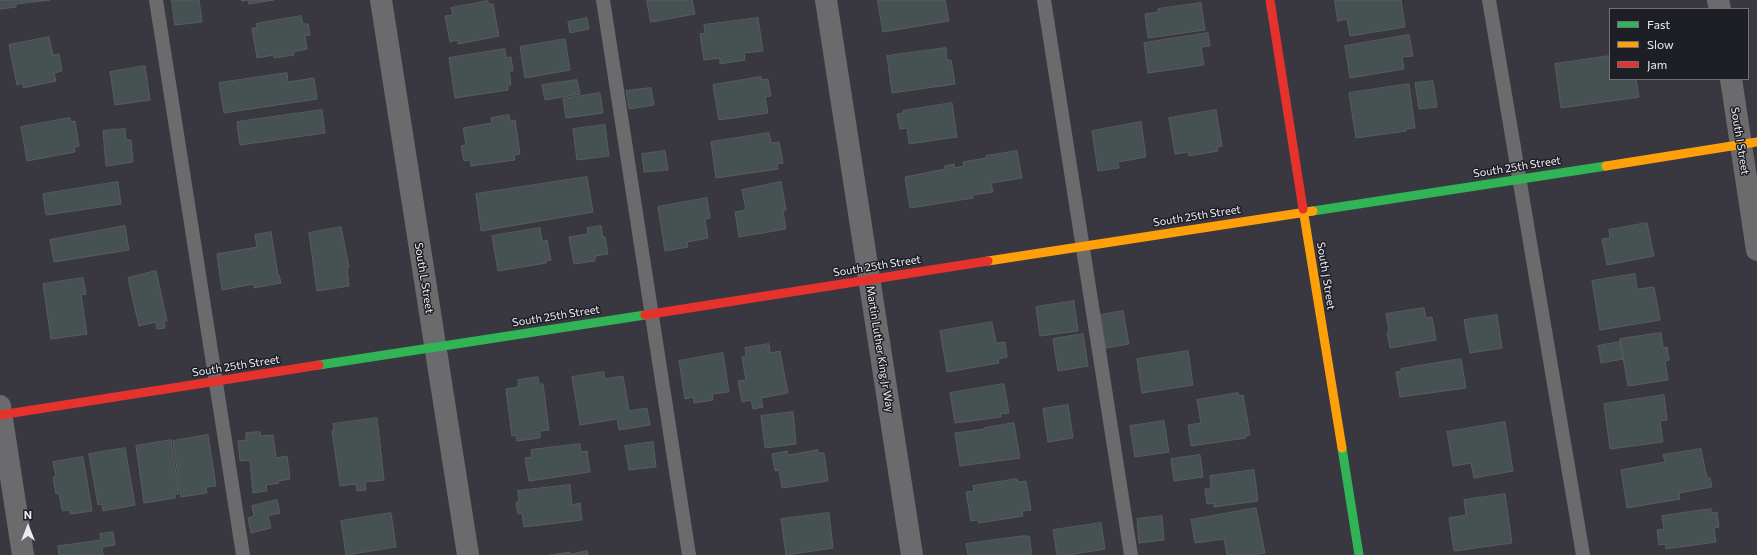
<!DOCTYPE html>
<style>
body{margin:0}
#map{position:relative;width:1757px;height:555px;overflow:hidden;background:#393840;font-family:Commissioner,sans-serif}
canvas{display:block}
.legend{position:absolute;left:1609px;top:8px;width:140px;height:72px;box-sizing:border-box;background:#1e1e25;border:1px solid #707079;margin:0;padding:5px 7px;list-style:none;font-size:12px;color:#ececf6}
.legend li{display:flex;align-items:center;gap:8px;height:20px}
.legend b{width:20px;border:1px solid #707079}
.north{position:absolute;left:8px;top:507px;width:40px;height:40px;-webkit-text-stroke:3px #1e1e25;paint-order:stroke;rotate:0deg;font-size:11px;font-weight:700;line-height:16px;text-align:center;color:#ececf6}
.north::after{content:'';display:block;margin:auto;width:14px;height:18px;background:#ececf6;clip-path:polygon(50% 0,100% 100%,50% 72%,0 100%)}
</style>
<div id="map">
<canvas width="1757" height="555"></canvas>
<ul class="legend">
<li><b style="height:5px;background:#30b455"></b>Fast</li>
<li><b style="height:5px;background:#ff9f0a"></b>Slow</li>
<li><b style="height:5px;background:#e5322d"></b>Jam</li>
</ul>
<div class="north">N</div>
</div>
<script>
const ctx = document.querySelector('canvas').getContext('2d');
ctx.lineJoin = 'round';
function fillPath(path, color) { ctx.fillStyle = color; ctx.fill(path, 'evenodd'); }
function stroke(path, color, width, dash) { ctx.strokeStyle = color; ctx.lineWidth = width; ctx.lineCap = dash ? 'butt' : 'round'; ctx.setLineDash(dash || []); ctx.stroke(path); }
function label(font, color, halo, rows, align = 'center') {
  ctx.font = font + ' Commissioner,sans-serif'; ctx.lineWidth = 3; ctx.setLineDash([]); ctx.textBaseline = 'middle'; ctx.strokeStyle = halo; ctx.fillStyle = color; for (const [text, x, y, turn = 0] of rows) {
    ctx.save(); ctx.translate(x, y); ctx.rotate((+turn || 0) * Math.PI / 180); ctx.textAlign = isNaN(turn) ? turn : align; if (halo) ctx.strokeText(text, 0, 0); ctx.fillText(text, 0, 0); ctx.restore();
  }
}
const building = new Path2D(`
 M0,0h50l-34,4v3l-16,2z
 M172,0h27l3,22 -27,3z
 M242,0h32l-25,4 -1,-4 -6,1z
 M647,0h45l3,14 -44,8z
 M878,0h67l4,21 -66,11z
 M1335,0h66l4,27 -55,9 -3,-17 -9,2z
 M488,1v3h5l6,32 -41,8v-4l-8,2 -5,-26 8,-1 -2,-7z
 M1201,3l4,27 -57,8 -3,-24 13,-2v-3z
 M301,16l2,8h5l2,11 -5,1 2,13 -14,3 1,3 -20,3v-3l-17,3 -5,-30h5l-1,-4z
 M587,18l2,11 -19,4 -2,-11z
 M758,18l5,33 -19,2 1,7 -25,4v-6l-16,2 -4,-26 5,-1 -1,-8z
 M1208,33l2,13 -9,1 3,18 -56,8 -4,-30z
 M1409,35l4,21 -11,1 2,12 -54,9 -5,-32z
 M49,37l4,18 6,-1 3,17 -8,2 2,8 -33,7v-5l-6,2 -8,-40z
 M565,39l5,31 -45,8 -5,-31z
 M946,48l1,12h4l4,24 -63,9 -5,-37z
 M505,49l1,9 5,-1 2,14h-4l2,14h-3v5l-53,8 -6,-40z
 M1610,56v23h26l3,18 -78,11 -6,-44z
 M145,66l5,34 -35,5 -5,-33z
 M287,73l1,9 26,-4 3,21 -93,14 -5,-30z
 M761,77v3l7,-1 3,17 -6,1 3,16 -49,7 -6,-35z
 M577,80l3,14 -35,6 -3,-15z
 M1433,81l4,26 -18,2 -4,-26z
 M1409,84l6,44 -9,1v2l-50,7 -7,-45z
 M651,88l3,17 -25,4 -3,-18z
 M600,93l3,20 -37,5 -3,-19z
 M952,103l5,34 -48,7 -2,-16 -7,1 -3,-15 6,-1v-2z
 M322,110l3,23 -85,12 -3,-23z
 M1216,110l6,36 -5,1 1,4 -29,5v-4l-14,2 -6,-36z
 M509,115l1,6 5,-1 5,34 -6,1 1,5 -44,6 -1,-6 -6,1 -3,-15 5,-1 -3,-17 29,-5 -1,-5z
 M70,118v4l5,-1 4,25 -5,1 1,5 -48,9 -6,-34z
 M1141,122l5,35 -28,5 1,6 -21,3 -6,-40z
 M605,125l4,31 -32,4 -4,-31z
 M125,129l1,11h5l2,22 -27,4 -3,-35z
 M769,133l2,10 8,-1 4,21 -6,1 1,5 -62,9 -5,-36z
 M665,151l3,19 -24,2 -2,-18z
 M1017,151l5,27 -31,5 2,9 -20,3v3l-63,10 -5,-31 40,-8v-3l9,-2 1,4 9,-2 -1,-4 24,-4 -1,-2z
 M587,177l6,35 -112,19 -5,-37z
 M118,182l3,22 -75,11 -3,-21z
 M781,182l5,28 -3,1 3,18 -47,8 -4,-25 11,-2 -4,-20z
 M707,198l3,20 -5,1 3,19 -21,4 1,5 -23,4 -7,-44z
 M1647,223l7,33 -47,9 -5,-26 8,-1 -1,-8z
 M125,226l4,24 -75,12 -4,-22z
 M601,226l2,11h2l3,17 -13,2v5l-21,3 -5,-27 19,-3 -1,-6z
 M341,227l8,40 -2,1 2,18 -32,5 -8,-58z
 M540,228l2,13 5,-1 4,20 -5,1v2l-48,8 -6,-35z
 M271,232l7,43h1l2,8 -27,5v-4l-32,6 -5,-36 40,-7 -2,-12z
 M156,271l11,50h-3l1,7 -8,1 -1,-7 -17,4 -11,-48z
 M1635,274l2,15 17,-2 6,33 -60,10 -8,-49z
 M83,278l3,16 -5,1 6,39 -36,5 -8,-55z
 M1074,301l4,30 -38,5 -4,-29z
 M1424,308l2,10 6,-1 4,23 -46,8 -3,-16 2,-1 -3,-17z
 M1123,311l6,33 -23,4 -6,-33z
 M1497,315l5,33 -32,5 -6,-33z
 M992,322l4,21 9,-1 2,15 -9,2 1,4 -52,9 -7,-41z
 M1661,333l2,15 4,-1 2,13 -4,1 3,19 -40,6 -8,-47z
 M1083,334l5,32 -30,5 -5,-32z
 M1620,342l3,17 -22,4 -3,-17z
 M769,344l1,9 10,-2 8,42 -27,5 2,9 -10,2 -2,-9 -9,2 -4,-21 8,-1 -4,-23 4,-1 -1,-8z
 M1188,351l5,34 -51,8 -5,-34z
 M723,353l6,39 -17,2 1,6 -19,3 -1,-6 -8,2 -6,-38z
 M1461,359l5,29 -66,9 -4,-25 6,-1 -1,-2z
 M604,372l1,7 18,-3 6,35 18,-3 3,17 -31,5 -2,-11 -37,6 -8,-48z
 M538,377l1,7h4l6,46 -9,1v7l-23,3 -1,-6 -4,1 -6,-47 13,-2 -1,-7z
 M1004,384l5,29 -9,1 1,3 -46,6 -5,-30z
 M1238,393l1,3 4,-1 7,40 -5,1 1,2 -55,8 -3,-21 13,-2 -4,-23z
 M1664,395l3,25 -7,1 3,21 -53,7 -6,-45z
 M1068,405l5,33 -25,4 -5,-33z
 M793,412l3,32 -31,4 -4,-32z
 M377,418l7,62 -19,2 1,8 -9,1 -1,-7 -16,2 -8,-55h2l-1,-7z
 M1164,421l5,31 -34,5 -5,-31z
 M1505,422l8,49 -39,7 -3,-15 -18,3 -6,-34z
 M1014,423l6,35 -60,8 -5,-33 30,-4v-1z
 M260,432l1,4 12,-1 3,23 11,-2 3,23 -12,2 1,2 -13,2 1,6 -14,2 -3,-33 -10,1 -2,-20 8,-1v-7z
 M208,435l8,51 -10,1 1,6 -26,4 -8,-56z
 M171,440l8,54h-4v4l-31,5 -8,-57z
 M653,442l3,25 -27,3 -4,-24z
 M580,444l1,8 6,-1 3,21 -61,9 -4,-23 7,-1 -1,-7z
 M125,448l10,57 -32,6 -1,-7 -4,1 -9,-51z
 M1701,449l6,29h3l2,9 -33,6 1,6 -53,9 -6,-38 44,-8 -2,-7z
 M818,450v3h6l4,28 -46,7 -3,-18 -4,1 -3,-17 15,-3 1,4z
 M1200,455l3,22 -29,4 -3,-22z
 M83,457l9,54 -22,3v-4l-7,1 -1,-2 -3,-16 -3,1 -3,-17h3l-3,-15z
 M1254,470l4,31 -44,6v-4l-7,1 -2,-15 6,-1 -1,-12z
 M1017,479l1,3 8,-1 5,29 -9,1 1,5 -44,7 -1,-3 -7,1 -5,-29 8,-1 -1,-5z
 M570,485l2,20 8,-2 2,17 -58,7 -2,-14 -4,1 -2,-12h3l-1,-11z
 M1505,494l7,49 -58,8 -5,-33 17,-3 -2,-15z
 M277,500l3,13 -12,3 3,12 -20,5 -3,-15 6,-2 -2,-10z
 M1256,508l9,45 -13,2h-25l-3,-16 -29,4 -4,-23z
 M1711,509v4l6,-1 2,15 -5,1 2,14 -50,7v-5l-7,1 -2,-15 7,-1 -2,-13z
 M391,513l5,34 -50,8 -5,-34z
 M829,513l4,35 -47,7 -5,-36z
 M1162,516l2,24 -25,3 -2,-24z
 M1101,523l4,26 -37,6h-11l-4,-25z
 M113,532l2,13 -13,2 1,8h-44l-1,-9 43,-6 -1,-6z
 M1022,536h7l3,19h-64l-2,-11z
 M587,551l1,4h-38l20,-3v2z`);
const lane = new Path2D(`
 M156,0l87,555
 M603,0l86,555
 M1044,0l87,555
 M1489,0l94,555`);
const street = new Path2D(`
 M381,0l87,555
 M826,0l86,555
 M1718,0l2,9
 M1731,79l26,171
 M0,406l23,149`);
const fast = new Path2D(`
 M1313,211l293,-45
 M319,365l326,-50
 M1342,448l17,107`);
const slow = new Path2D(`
 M1606,166l151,-24
 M1303,209l39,239
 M988,261l325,-50`);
const jam = new Path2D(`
 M1270,0l33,209
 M645,315l343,-54
 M0,415l319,-50`);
const streetNames = [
 ["South I Street",1740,141,81],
 ["South 25th Street",1517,167,-9],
 ["South 25th Street",1197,216,-9],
 ["South 25th Street",877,266,-9],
 ["South J Street",1326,276,81],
 ["South L Street",424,278,81],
 ["South 25th Street",556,316,-9],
 ["Martin Luther King Jr Way",880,349,81],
 ["South 25th Street",236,366,-9]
];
fillPath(building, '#465251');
stroke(building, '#595c5e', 1);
stroke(lane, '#6b6b6e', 14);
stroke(street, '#6b6b6e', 22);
stroke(fast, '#30b455', 9);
stroke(slow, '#ff9f0a', 9);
stroke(jam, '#e5322d', 9);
label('11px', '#ececf6', '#1e1e25', streetNames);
</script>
